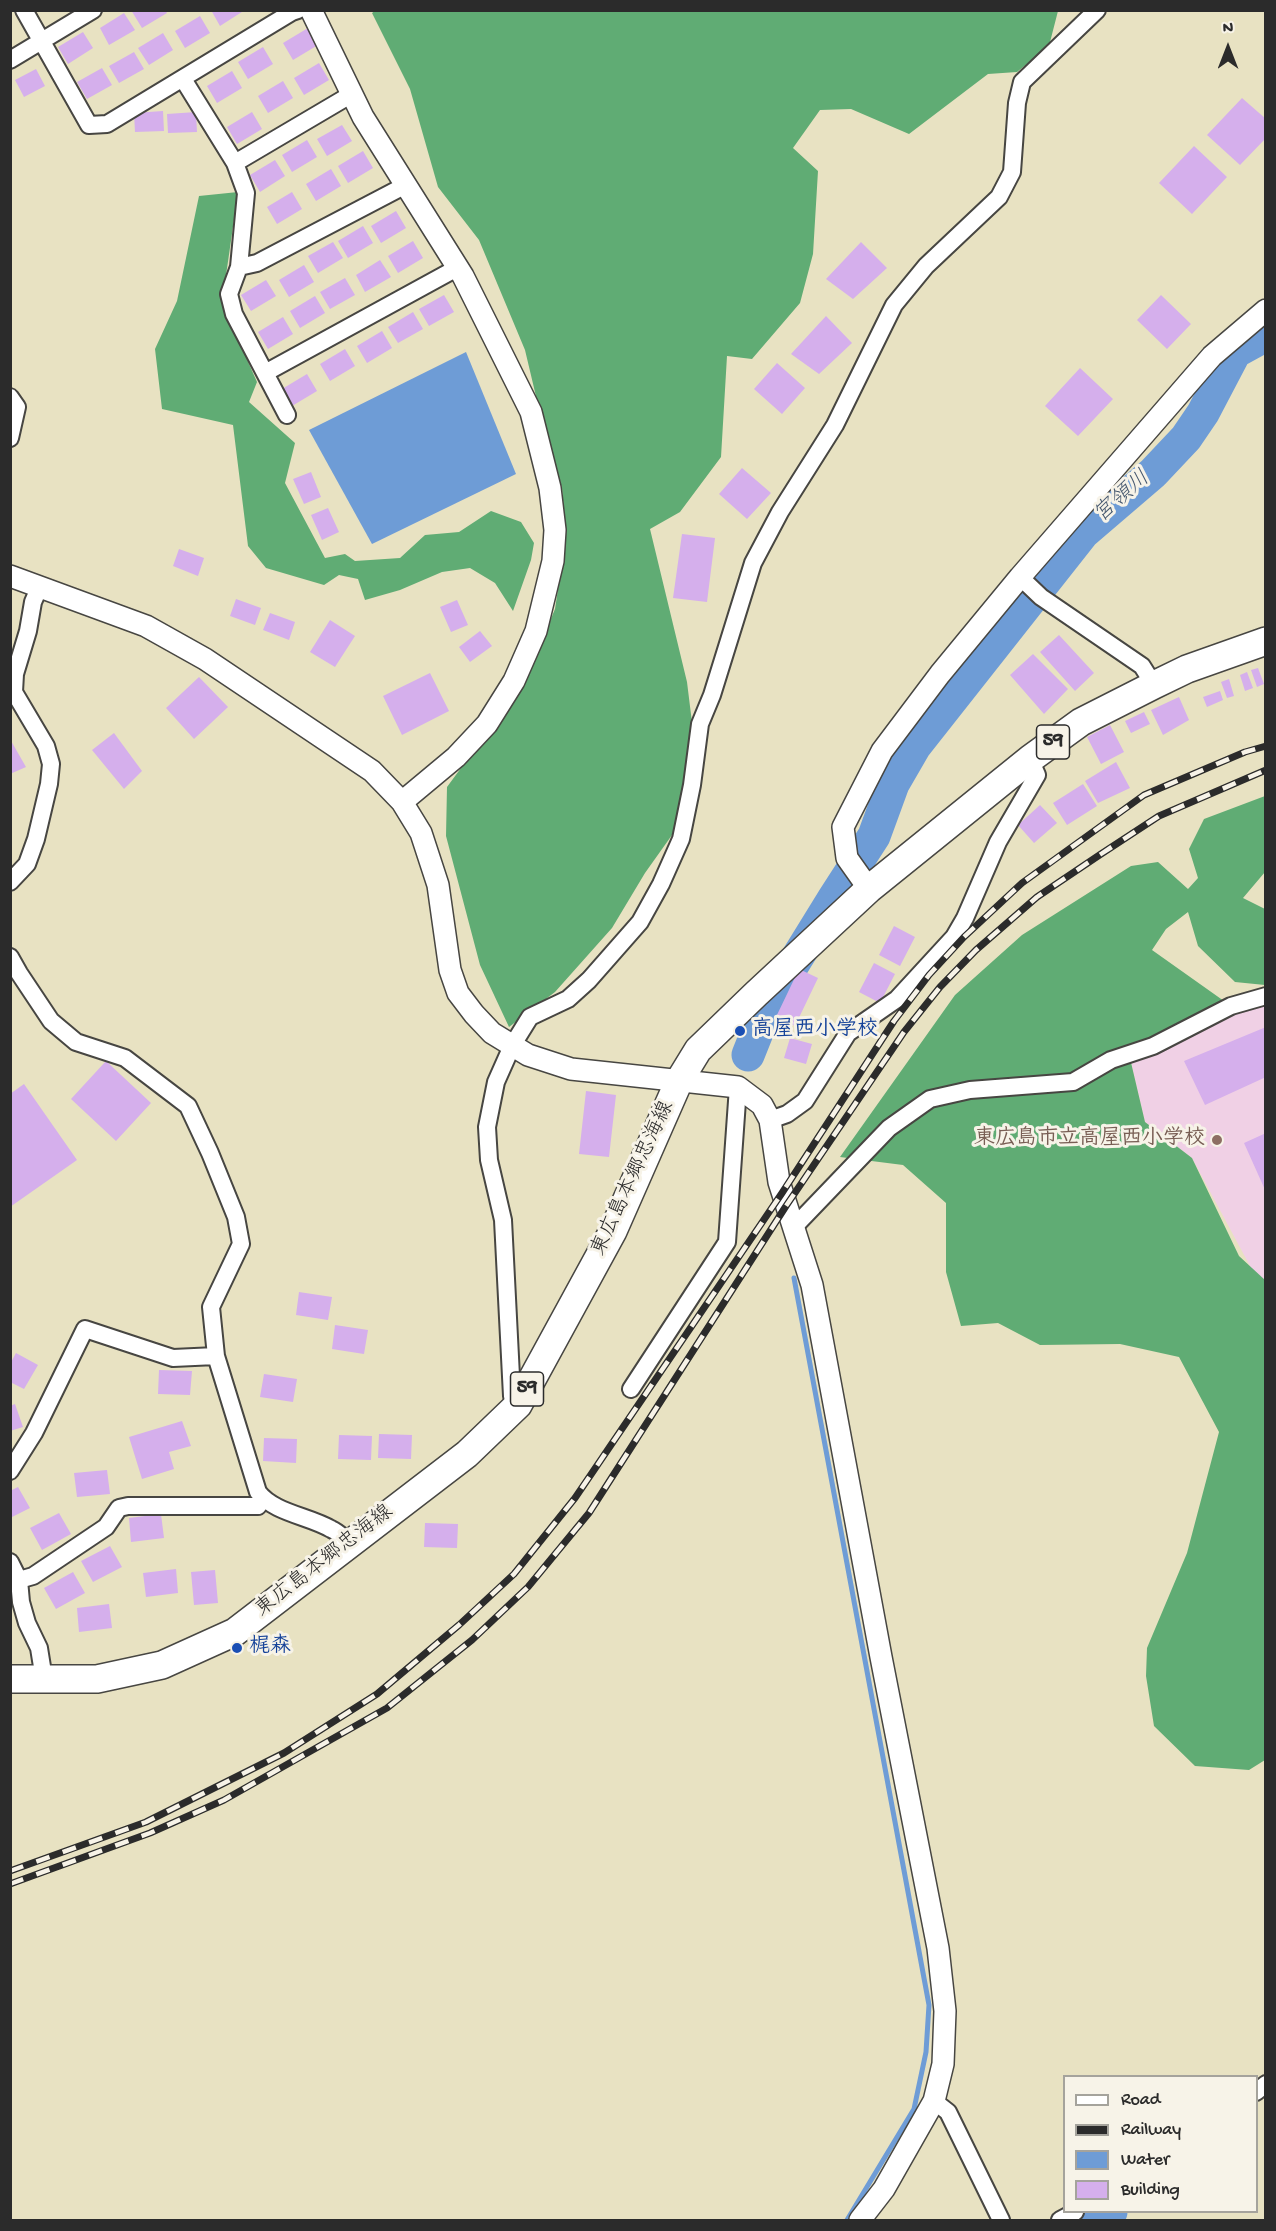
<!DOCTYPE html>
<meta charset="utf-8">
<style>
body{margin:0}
#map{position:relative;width:1276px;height:2231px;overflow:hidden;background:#e8e2c2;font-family:"Gochi Hand",sans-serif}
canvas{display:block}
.frame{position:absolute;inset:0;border:12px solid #2b2b2b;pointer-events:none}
.legend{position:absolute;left:1063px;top:2075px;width:195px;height:138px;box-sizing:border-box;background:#f7f3e8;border:2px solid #a5a39c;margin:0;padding:8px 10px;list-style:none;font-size:18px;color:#2b2b2b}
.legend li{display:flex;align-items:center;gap:12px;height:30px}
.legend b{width:30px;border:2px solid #a5a39c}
.north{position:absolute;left:1198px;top:18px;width:60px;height:60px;-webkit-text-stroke:4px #f7f3e8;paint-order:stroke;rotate:0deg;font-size:16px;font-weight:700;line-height:24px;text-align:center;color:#2b2b2b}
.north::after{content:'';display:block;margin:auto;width:21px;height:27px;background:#2b2b2b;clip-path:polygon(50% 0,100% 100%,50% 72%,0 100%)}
</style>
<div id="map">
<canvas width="1276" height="2231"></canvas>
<div class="frame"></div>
<ul class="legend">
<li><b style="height:8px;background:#fff"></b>Road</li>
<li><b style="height:8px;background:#2b2b2b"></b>Railway</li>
<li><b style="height:16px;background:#6e9cd6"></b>Water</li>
<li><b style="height:16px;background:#d5afec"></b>Building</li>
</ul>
<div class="north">N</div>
</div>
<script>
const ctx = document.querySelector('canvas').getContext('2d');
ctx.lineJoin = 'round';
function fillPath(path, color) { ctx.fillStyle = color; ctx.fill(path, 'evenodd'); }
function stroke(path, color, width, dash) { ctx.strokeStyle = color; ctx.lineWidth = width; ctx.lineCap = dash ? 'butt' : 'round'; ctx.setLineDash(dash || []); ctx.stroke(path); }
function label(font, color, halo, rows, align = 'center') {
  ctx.font = font + ' "Gochi Hand","Klee One",sans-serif'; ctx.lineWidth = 6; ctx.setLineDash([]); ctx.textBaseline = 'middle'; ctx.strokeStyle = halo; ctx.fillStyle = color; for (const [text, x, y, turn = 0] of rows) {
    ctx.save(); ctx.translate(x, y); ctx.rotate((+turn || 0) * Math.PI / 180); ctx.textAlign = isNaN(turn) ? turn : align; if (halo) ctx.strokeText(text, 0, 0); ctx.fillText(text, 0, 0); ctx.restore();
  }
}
const built = new Path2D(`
 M1265,996v298l-73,-136 -47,-36 -16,-68z`);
const forest = new Path2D(`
 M376,10l682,1 -9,35 -32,26 -29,2 -79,60 -58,-25 -31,1 -27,38 25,23 -5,83 -13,49 -48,56 -25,-3 -6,101 -41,55 -30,17 37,153 9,73 -24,80 -27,38 -33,55 -57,64 -46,35 -29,-62 -34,-129 1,-49 78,-106 30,-72 11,-73 -4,-48 -23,-79 -14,-59 -46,-110 -41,-53 -28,-98 -38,-76z
 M238,192l-16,111 35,79 -8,20 46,41 -10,40 40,75 20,-4 10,7 45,-3 25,-23 34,-3 32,-21 30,11 13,21 -3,17 -18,51 -18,-28 -25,-15 -28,4 -42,18 -35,10 -7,-21 -19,-4 -15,10 -58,-17 -18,-22 -15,-121 -71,-16 -7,-60 22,-48 22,-105z
 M1265,796v76l-22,26 22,11v76l-30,-3 -37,-36 -10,-34 -22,17 -14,21 79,56 -102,48 16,68 47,36 47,98 26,24v480l-16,10 -54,-4 -41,-40 -8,-50 1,-28 40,-95 32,-121 -40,-75 -59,-13 -80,1 -42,-22 -37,3 -15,-54v-69l-43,-38 -63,-8 115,-162 67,-60 109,-69 27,-4 30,27 10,-11 -9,-29 15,-30z`);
const water = new Path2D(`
 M466,352l50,122 -144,70 -63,-114z`);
const stream = new Path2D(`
 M794,1278l135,727 -3,47 -12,57 -67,111`);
const river = new Path2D(`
 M748,1055l20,-50 66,-107 40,-62 19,-52 22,-38 168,-213 70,-60 33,-35 17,-25 32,-61 31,-17
 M1095,2220l16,-8`);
const building = new Path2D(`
 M131,10h34l2,3 -25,15z
 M211,10h34l-25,16z
 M124,13l11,17 -26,15 -9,-17z
 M200,16l10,17 -25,15 -10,-17z
 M308,28l10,17 -25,15 -10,-17z
 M83,32l10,16 -25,16 -10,-17z
 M163,33l10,17 -24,15 -11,-17z
 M263,47l10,17 -25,15 -10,-17z
 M134,52l10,17 -25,14 -10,-17z
 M319,63l10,17 -25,15 -10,-17z
 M102,68l10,17 -25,14 -10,-17z
 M36,69l9,17 -21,11 -9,-17z
 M232,71l10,17 -25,15 -10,-17z
 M283,81l10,17 -25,15 -10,-17z
 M1242,98l24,21v19l-26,27 -33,-30z
 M163,111l1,20 -29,1 -1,-19z
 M196,112l1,20 -29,1 -1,-19z
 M252,112l10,17 -25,15 -10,-17z
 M342,125l10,16 -25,15 -10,-17z
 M307,140l10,17 -25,15 -10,-17z
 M1194,146l33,31 -35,37 -33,-31z
 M363,151l10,17 -25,15 -10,-17z
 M275,160l10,16 -25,16 -10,-17z
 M331,169l10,17 -25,15 -10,-17z
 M292,192l10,17 -25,15 -10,-17z
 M396,211l10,17 -25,15 -10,-17z
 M363,226l10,17 -25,15 -10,-17z
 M413,241l10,17 -25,15 -10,-17z
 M333,242l10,16 -25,15 -10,-17z
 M861,242l26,26 -34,31 -27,-20z
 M380,260l11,17 -26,15 -9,-17z
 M304,265l10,17 -25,15 -10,-17z
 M345,278l10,17 -25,14 -10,-17z
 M266,280l10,16 -25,15 -10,-16z
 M444,295l10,17 -25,14 -10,-17z
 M1161,295l30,29 -24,25 -30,-29z
 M315,296l10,17 -25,15 -10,-17z
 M413,312l10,17 -25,14 -10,-16z
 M826,316l26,27 -33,31 -28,-20z
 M283,317l10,17 -25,15 -10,-17z
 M382,331l10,17 -25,15 -10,-17z
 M345,349l10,17 -25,15 -10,-17z
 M777,363l28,25 -23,26 -28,-25z
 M1080,368l33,31 -35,37 -33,-30z
 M307,374l10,17 -25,15 -10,-17z
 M742,468l29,25 -24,26 -28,-25z
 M311,472l10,25 -17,7 -11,-25z
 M328,508l11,24 -17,8 -11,-25z
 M682,534l33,4 -8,64 -34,-4z
 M179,549l25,9 -6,18 -25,-10z
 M236,599l25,9 -6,17 -25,-9z
 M457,600l11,25 -17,7 -11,-25z
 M270,613l25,9 -6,18 -26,-10z
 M330,620l25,16 -20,31 -25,-15z
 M480,631l12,15 -22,16 -11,-15z
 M1059,635l35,38 -19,18 -35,-39z
 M1033,654l35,35 -24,25 -34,-39z
 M1258,668l6,16 -7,3 -6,-17z
 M1247,672l6,16 -8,3 -5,-16z
 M430,673l19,38 -47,24 -19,-39z
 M199,677l29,30 -34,32 -28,-31z
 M1229,679l5,17 -7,2 -6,-16z
 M1220,691l3,9 -16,7 -4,-10z
 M1179,697l10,23 -26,15 -12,-25z
 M1144,712l6,12 -19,9 -6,-12z
 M1110,725l14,27 -23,12 -14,-27z
 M114,733l28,38 -18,18 -32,-39z
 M10,739l16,28 -16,7z
 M1116,762l14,26 -32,15 -13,-22z
 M1083,784l14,22 -30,19 -14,-22z
 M1040,805l17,18 -23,20 -16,-18z
 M894,926l21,11 -15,29 -21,-11z
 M874,963l21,11 -15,29 -21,-11z
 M799,969l19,9 -23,48 -19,-9z
 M1266,1027v50l-61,28 -21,-44z
 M790,1038l22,6 -6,20 -22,-6z
 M106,1061l45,42 -35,38 -45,-42z
 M24,1084l53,76 -67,47v-113z
 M586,1091l30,4 -7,62 -30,-3z
 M1266,1133v59l-22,-49z
 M299,1292l33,5 -4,23 -32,-5z
 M335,1325l33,5 -4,24 -32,-5z
 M16,1353l22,12 -14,24 -14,-7v-18z
 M159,1370l33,1 -2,24 -32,-1z
 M264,1374l33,5 -4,23 -33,-5z
 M15,1404l8,23 -13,4v-25z
 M182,1421l9,25 -22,6 5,17 -32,10 -13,-42z
 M379,1434l33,1 -1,24 -33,-1z
 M339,1435l33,1 -1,24 -33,-1z
 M264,1438l33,1 -1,24 -33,-2z
 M107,1470l3,24 -33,3 -3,-24z
 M18,1487l12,21 -20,10v-27z
 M59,1513l12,21 -29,16 -12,-22z
 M161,1514l3,24 -33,4 -2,-24z
 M425,1523l33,1 -1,24 -33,-1z
 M110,1546l12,21 -29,15 -12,-21z
 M176,1569l2,24 -32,4 -3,-24z
 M215,1570l3,33 -24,2 -3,-33z
 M73,1572l12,21 -29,16 -12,-21z
 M109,1604l3,24 -33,4 -2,-24z`);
const minor = new Path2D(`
 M24,10l65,115 18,-1 185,-112 6,-2
 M10,60l83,-50
 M183,79l52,84 11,30 -7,74 -10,27 5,20 53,101
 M235,163l117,-69
 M239,267l18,-4 149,-78
 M265,373l192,-105
 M10,397l7,10 -7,31
 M1020,577l21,20 101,69 12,19
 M10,882l17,-18 9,-25 13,-55 2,-20 -5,-18 -32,-54 1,-18 13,-43 5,-29 7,-16
 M10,957l9,16 32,48 25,21 49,16 63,48 22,47 26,64 5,27 -30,63 5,49 42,136c16,21 51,24 73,37 7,3 13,9 19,14
 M770,1120l17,-6 18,-13 43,-68 49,-34 57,-62 11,-19 33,-76 39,-67 -7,-16
 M794,1227l95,-99 41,-29 40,-9 103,-8 38,-22 42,-14 78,-40 35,-10
 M631,1389l96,-147 11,-155
 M518,1405l-6,-9 -9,-176 -14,-60 -2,-33 9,-45 16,-36 18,-29 38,-18 21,-19 51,-58 21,-38 20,-45 11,-54 8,-61 12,-29 41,-132 27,-51 55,-87 59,-120 32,-39 73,-69 13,-25 5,-69 5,-21 75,-72
 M10,1471l24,-38 51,-104 88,29 43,-2
 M10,1562l9,18 2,22 6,21 12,25 5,31
 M19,1580l14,-4 73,-49 13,-19 9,-2h130l5,-7
 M1256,2092l10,-8
 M934,2101l14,11 53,108
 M1060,2220l15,-8`);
const tertiary = new Path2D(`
 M311,10l52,107 100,159 68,136 19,76 5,42 -2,31 -17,70 -22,50 -27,43 -31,33 -54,45
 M10,576l136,50 59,33 167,112 30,31 19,31 17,52 12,85 8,23 16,21 18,19 36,22 43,14 167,18 24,18 8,15 9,62 33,103 69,372 57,291 7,63 -2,53 -9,37 -50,88 -24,31
 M869,889l-22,-31 -4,-31 39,-76 58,-77 80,-97 192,-221 54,-46`);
const primary = new Path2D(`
 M10,1679h87l65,-14 73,-33 232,-178 51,-49 95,-174 66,-150 19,-31 58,-56 113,-105 161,-130 51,-37 73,-37 33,-16 79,-28`);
const rail = new Path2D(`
 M10,1871l136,-49 138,-69 93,-59 82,-69 55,-51 61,-76 207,-305 112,-172 35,-46 35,-38 58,-54 122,-88 101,-43 21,-6
 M10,1884l140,-51 74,-33 163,-92 85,-68 56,-53 61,-74 197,-307 118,-174 36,-45 36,-37 61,-53 64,-43 58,-38 107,-46`);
const markers = [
 [740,1031,6,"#1a4fb4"],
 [1217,1140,6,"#8d6e63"],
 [237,1648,6,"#1a4fb4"]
];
const shields = [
 [1053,742,33],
 [527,1389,33]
];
const shieldNames = [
 ["59",1053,742],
 ["59",527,1389]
];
const transitNames = [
 ["高屋西小学校",752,1031],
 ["梶森",249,1648]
];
const educationNames = [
 ["東広島市立高屋西小学校",1205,1140]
];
const streetNames = [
 ["東広島本郷忠海線",634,1179,-65],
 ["東広島本郷忠海線",325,1562,-38]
];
const waterNames = [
 ["宮領川",1123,498,-41]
];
fillPath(built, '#f0d0e5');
fillPath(forest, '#60ac74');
fillPath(water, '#6e9cd6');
stroke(stream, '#6e9cd6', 5);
stroke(river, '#6e9cd6', 33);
fillPath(building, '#d5afec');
stroke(minor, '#474642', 20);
stroke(tertiary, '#474642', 24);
stroke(primary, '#474642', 30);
stroke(minor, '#fff', 16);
stroke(tertiary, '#fff', 21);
stroke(primary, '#fff', 27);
stroke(rail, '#2b2b2b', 7);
stroke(rail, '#f7f3e8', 4.5, [14]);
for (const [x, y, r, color] of markers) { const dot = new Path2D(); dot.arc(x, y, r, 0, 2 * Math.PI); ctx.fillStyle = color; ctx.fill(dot); stroke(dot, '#f7f3e8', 2); }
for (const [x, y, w] of shields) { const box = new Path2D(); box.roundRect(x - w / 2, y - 17, w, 34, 4.5); ctx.fillStyle = '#f7f3e8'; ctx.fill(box); stroke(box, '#2b2b2b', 1.5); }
label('bold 20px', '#2b2b2b', null, shieldNames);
label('bold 21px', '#164399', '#f7f3e8', transitNames, 'left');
label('bold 21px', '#785e54', '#f7f3e8', educationNames, 'right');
label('21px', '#2b2b2b', '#f7f3e8', streetNames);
label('italic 22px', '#46586f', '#f7f3e8', waterNames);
</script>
